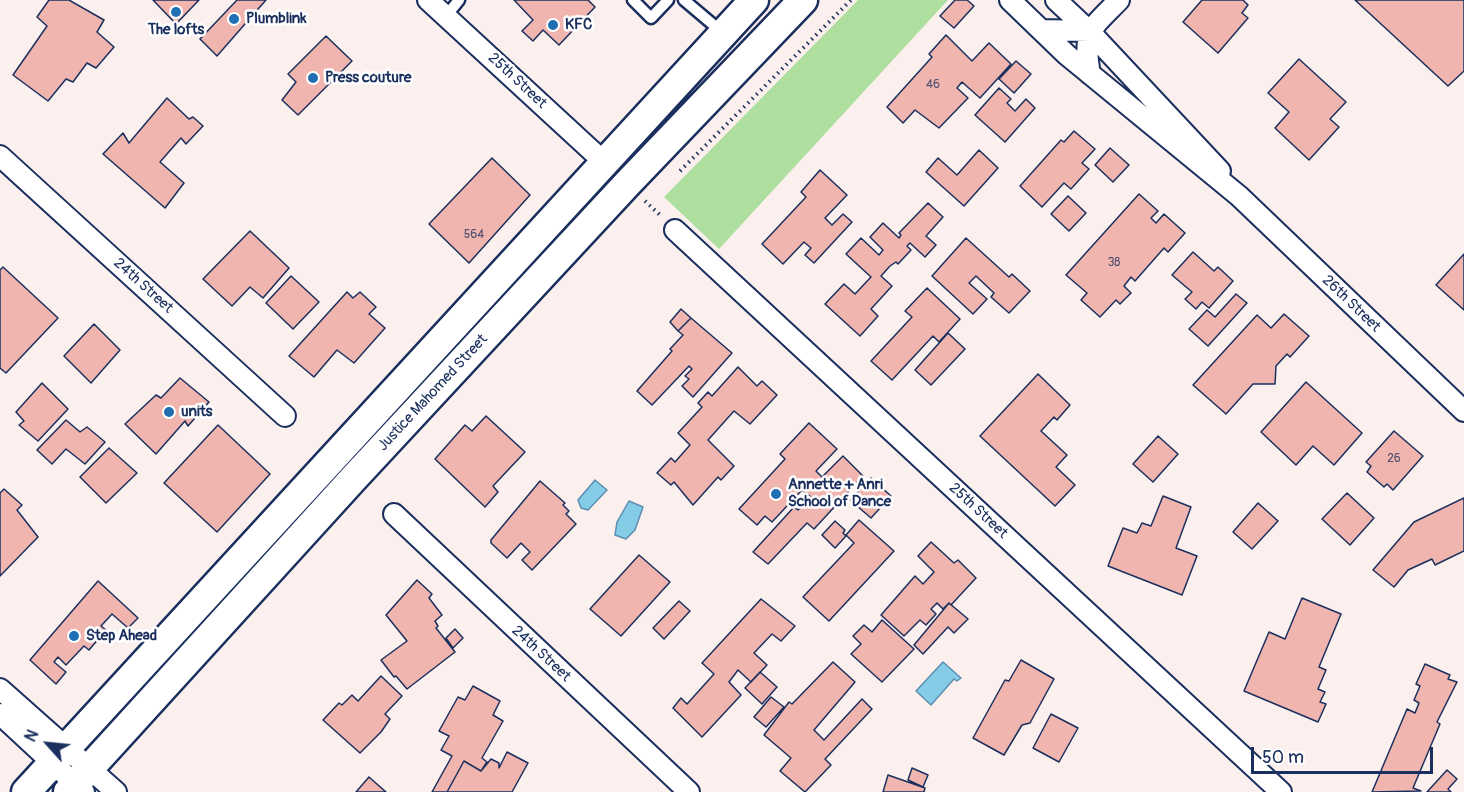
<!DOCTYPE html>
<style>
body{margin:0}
#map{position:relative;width:1464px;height:792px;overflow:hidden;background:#fcf0ef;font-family:Pangolin,sans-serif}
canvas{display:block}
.north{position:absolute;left:18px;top:714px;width:60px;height:60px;-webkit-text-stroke:4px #fff;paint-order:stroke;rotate:297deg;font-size:16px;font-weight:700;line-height:24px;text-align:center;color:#1b2f5e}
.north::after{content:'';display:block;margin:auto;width:21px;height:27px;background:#1b2f5e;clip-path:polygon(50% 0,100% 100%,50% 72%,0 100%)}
.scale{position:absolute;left:1251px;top:747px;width:182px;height:27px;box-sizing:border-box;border:3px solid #1b2f5e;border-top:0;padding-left:8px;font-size:18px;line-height:21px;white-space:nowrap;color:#1b2f5e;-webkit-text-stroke:4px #fff;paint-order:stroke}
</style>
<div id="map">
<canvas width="1464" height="792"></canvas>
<div class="north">N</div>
<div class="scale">50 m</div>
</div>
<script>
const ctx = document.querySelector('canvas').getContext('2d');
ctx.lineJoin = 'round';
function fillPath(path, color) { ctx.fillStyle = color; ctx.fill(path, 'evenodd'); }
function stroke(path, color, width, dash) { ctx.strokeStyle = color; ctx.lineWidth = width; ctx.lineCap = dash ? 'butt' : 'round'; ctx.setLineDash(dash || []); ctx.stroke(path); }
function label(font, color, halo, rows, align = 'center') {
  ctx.font = font + ' Pangolin,sans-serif'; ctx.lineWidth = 5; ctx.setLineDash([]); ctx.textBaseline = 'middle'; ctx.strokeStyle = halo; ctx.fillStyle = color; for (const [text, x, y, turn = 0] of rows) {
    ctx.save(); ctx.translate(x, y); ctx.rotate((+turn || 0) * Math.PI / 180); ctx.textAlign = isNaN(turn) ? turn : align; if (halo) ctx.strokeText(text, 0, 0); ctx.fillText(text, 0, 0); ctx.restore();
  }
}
const green = new Path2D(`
 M858,0h90l-229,249 -55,-52z`);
const water = new Path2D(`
 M595,480l12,10 -19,20 -7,-2 -3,-8z
 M629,501l14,6 -8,23 -9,9 -11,-4 2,-13z
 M943,662l18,16 -4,3 -3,-2 -23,26 -15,-14z`);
const building = new Path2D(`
 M49,0h20l35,20 -7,12 17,15 -18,21 -9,-5 -14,19 -7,-3 -18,22 -35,-26 34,-49 -10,-9z
 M153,0h46l-23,24z
 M237,0h29l-49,56 -17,-17z
 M514,0h74l7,7 -36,38 -16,-15 -10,11 -11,-10 11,-11z
 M955,0h12l7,6 -20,22 -14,-12z
 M1202,0h41l5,5 -6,8 6,5 -30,35 -35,-31z
 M1355,0h109v71l-16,15z
 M946,35l26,26 17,-18 22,21 -31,34 -18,-16 -5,6 11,10 -29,30 -24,-18 -12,13 -16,-16 45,-50 -3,-3z
 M326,36l26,25 -54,54 -16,-15 14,-18 -8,-8z
 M1299,59l47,43 -16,17 9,8 -30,33 -34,-32 14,-16 -21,-19z
 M1016,61l15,13 -17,19 -15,-14z
 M999,88l12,11 -4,4 8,8 11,-12 9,9 -30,34 -30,-27z
 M167,98l22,21 4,-2 10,9 -17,18 -5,-6 -21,24 24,21 -19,25 -62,-54 20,-21 6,10z
 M1074,131l21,18 -13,14 7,6 -18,20 -7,-6 -22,24 -22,-21 41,-46 3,2z
 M1110,148l19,17 -16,17 -18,-17z
 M979,150l19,18 -34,38 -38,-34 12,-14 19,17z
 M492,158l38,37 -61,68 -40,-39z
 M820,170l27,25 -22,23 7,7 11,-11 9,8 -38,41 -9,-8 6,-7 -7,-6 -21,22 -21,-20 44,-47 -5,-5z
 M1139,194l19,17 -7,7 5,5 8,-9 21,19 -17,19 -4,-4 -29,33 -4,-4 -7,9 7,7 -11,11 -4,-4 -16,17 -19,-17 6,-7 -21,-18z
 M1068,196l18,17 -17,18 -18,-17z
 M928,203l15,14 -17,19 10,9 -11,12 -15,-14 -3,3 4,4 -13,14 -2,-2 -6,4 -9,10 11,10 -21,23 7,7 -18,20 -35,-32 19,-20 11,10 16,-17 -25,-23 15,-16 18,17 4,-5 -13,-13 13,-14 16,15 2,-3 -2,-2z
 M250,231l39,37 -26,30 -13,-11 -18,19 -29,-27z
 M966,238l43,39 3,-3 18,17 -21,22 -18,-16 3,-4 -18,-17 -7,7 18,16 -14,15 -41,-38z
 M1193,252l21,19 4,-4 15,14 -24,27 -7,-6 -6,7 -11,-10 7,-7 -20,-17z
 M1464,254v56l-28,-25z
 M3,267l55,51 -52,55 -6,-5v-98z
 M291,276l28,26 -26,27 -27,-26z
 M927,288l33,31 -21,23 -6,-6 -41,44 -21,-19 41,-44 -7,-6z
 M347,292l6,6 7,-6 16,15 -7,7 16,14 -31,35 -17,-13 -23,27 -25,-21z
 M1236,294l11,9 -39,43 -19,-17 18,-19 8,7z
 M681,309l10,9 -13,13 -8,-9z
 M1284,314l25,22 -19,21 -3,-3 -11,12 -1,18h-22l-27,30 -33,-29 64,-70 14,13z
 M691,318l41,35 -39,44 -11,-11 7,-7 -4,-3 7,-7 -3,-3 -37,39 -15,-14 35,-40 -2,-2 13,-14 -5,-4z
 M94,324l26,26 -29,33 -27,-27z
 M948,333l17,16 -34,36 -16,-15z
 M738,367l19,19 5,-5 15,14 -27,29 -16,-13 -26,29 26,26 -13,14 -3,-3 -25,28 -19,-23 -3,3 -14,-12 14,-15 4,4 15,-17 -12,-12 24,-26 -4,-4 10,-11 4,4z
 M1038,374l32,31 -13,15 -3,-3 -13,14 26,24 -11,12 19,18 -20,21 -75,-70z
 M180,378l29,24 -21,24 -3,-5 -29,33 -31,-30 31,-29 5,3z
 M1306,382l56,51 -28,32 -21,-19 -17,19 -35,-33z
 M42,383l26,26 -30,32 -19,-16 5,-4 -8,-9z
 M486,416l39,36 -32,34 5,6 -13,15 -50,-48 30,-34 7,6z
 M66,420l14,12 7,-5 18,15 -20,22 -19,-15 -14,15 -15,-14z
 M809,423l28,26 -21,22 6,6 21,-21 20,20 -49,53 -7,-6 -39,41 -15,-12 41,-45 4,3 13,-13 -9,-7 -30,32 -7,-6 -8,9 -18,-16 46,-50 -5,-5z
 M218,425l52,49 -53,58 -53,-49z
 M1394,431l29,25 -30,34 -6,-6 -3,3 -17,-15 4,-6 -5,-4z
 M1158,436l20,18 -25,28 -20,-18z
 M109,448l28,25 -31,30 -26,-26z
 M871,478l20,18 -20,22 -21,-18z
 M540,481l25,22 -2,2 6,6 -3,3 10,10 -44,46 -10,-10 8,-8 -9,-9 -14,15 -16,-15v-3z
 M4,489l18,16 -5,5 21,27 -38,39v-83z
 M1347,493l27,25 -24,27 -28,-26z
 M1163,496l28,11 -15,41 21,8 -15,39 -74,-29 15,-38 14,5 5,-10 9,3z
 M1464,498v53l-29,14 -3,-6 -24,11 -14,17 -21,-17 41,-48z
 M1258,503l20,18 -26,28 -19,-17z
 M859,520l35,31 -65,70 -26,-24 51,-54 -8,-8z
 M835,521l10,9 -2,3 3,3 -11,12 -13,-13z
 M931,542l23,21 4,-3 18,18 -25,27 -2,-2 -6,6 -6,-6 -6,6 5,5 -10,11 -6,-5 -16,16 -23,-21 34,-39 8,8 11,-12 -16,-16z
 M639,555l31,27 -49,54 -31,-27z
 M417,580l15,14 -3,4 13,17 -7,6 3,5 -2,2 19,24 -48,37 -11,-13 -2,1 -13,-17 26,-19 -21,-26z
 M98,581l40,37 -10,10 -16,-14 -11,12 5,4 -17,20 -5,-4 -18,19 -8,-8 -4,5 12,10 -10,12 -26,-24z
 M1302,598l39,16 -22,53 7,3 -8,19 7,3 -5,10 6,2 -8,18 -74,-31 25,-59 16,7z
 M761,599l34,27 -14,15 -9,-7 -18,19 13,12 -16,17 -13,-12 -9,12 12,13 -39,42 -29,-29 8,-10 6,6 27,-30 -12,-11z
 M679,601l11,10 -26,28 -11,-11z
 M949,603l19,16 -14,14 -6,-6 -25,27 -9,-9z
 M882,620l32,29 -32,33 -31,-28 10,-10 -8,-8 11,-11 8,7z
 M455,629l8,9 -10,10 -7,-10z
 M1021,660l33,19 -24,44 -8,2 -18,30 -31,-17 32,-58 4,1z
 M833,662l22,20 -41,48 10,10 38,-41 10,10 -47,50 6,6 -26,27 -25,-21 11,-13 -27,-23 25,-33 3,2z
 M1425,664l25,11 -2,4 9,3 -20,40 3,2 -27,64 8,3 -49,1 35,-83 8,4 4,-10 -5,-3 6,-14 -4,-2z
 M760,672l17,15 -15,17 -17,-16z
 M381,676l21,20 -17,18 5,5 -9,13 -21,21 -37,-33 16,-17 3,2 10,-10 6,6z
 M473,686l27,15 -7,14 10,6 -21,37 5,4 -6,9 -17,-10 -17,31h-15l20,-36 -11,-6 8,-14 -10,-5 19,-34 7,3z
 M771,697l13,10 -18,20 -12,-10z
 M1051,714l27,14 -19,34 -26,-14z
 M507,752l21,11 -16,29h-65l17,-31 17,10 10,-12 8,4v5z
 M912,768l16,7 -5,12 -15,-7z
 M1447,770l10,9 -9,10 3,3h-24z
 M888,775l37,13 -1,4h-41z
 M369,777l17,15h-30z`);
const path = new Path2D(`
 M680,171l171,-171
 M645,201l16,15`);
const service = new Path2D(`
 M633,0l18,18 17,-18
 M684,0l39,33
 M446,16l13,-16`);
const minor = new Path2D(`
 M428,0l177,163
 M1010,0l57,55 172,141 225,215
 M1056,0l33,31 131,140
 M1041,30l48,1
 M1090,74c-8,-43 1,-45 29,-74
 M0,156l285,260
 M675,230l606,562
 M394,514l295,278
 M0,689l116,103
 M0,714l84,78`);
const secondary = new Path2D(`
 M26,792l728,-792
 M68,792l285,-313 274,-295 176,-184`);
const markers = [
 [176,12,6,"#1f6fb2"],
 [234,19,6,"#1f6fb2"],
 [553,25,6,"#1f6fb2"],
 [313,78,6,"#1f6fb2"],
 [169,412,6,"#1f6fb2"],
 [776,494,6,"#1f6fb2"],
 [74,636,6,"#1f6fb2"]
];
const numberNames = [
 ["46",933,85],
 ["564",474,235],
 ["38",1114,263],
 ["26",1394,459]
];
const poiNames = [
 ["Plumblink",246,19],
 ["KFC",565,25],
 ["The lofts",176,30,"center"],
 ["Press couture",325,78],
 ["units",181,412],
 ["Annette + Anri",788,485],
 ["School of Dance",788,502],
 ["Step Ahead",86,636]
];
const streetNames = [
 ["25th Street",517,81,43],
 ["24th Street",143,286,42],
 ["26th Street",1351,304,44],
 ["Justice Mahomed Street",433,393,-47],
 ["25th Street",978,511,43],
 ["24th Street",541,654,43]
];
fillPath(green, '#afdf9f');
fillPath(water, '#85cde6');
stroke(water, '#5b8eb0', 1.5);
fillPath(building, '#f0b5ae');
stroke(building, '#1b2f5e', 1.5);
stroke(service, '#1b2f5e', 15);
stroke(minor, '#1b2f5e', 24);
stroke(secondary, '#1b2f5e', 33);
stroke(path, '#1b2f5e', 4, [1.5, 4.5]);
stroke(service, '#fff', 10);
stroke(minor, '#fff', 20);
stroke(secondary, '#fff', 28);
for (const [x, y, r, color] of markers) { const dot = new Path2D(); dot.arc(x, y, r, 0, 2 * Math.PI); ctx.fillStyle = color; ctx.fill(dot); stroke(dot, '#fff', 2); }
label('12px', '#505072', null, numberNames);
label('bold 15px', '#1b2f5e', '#fff', poiNames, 'left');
label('15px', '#1b2f5e', '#fff', streetNames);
</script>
